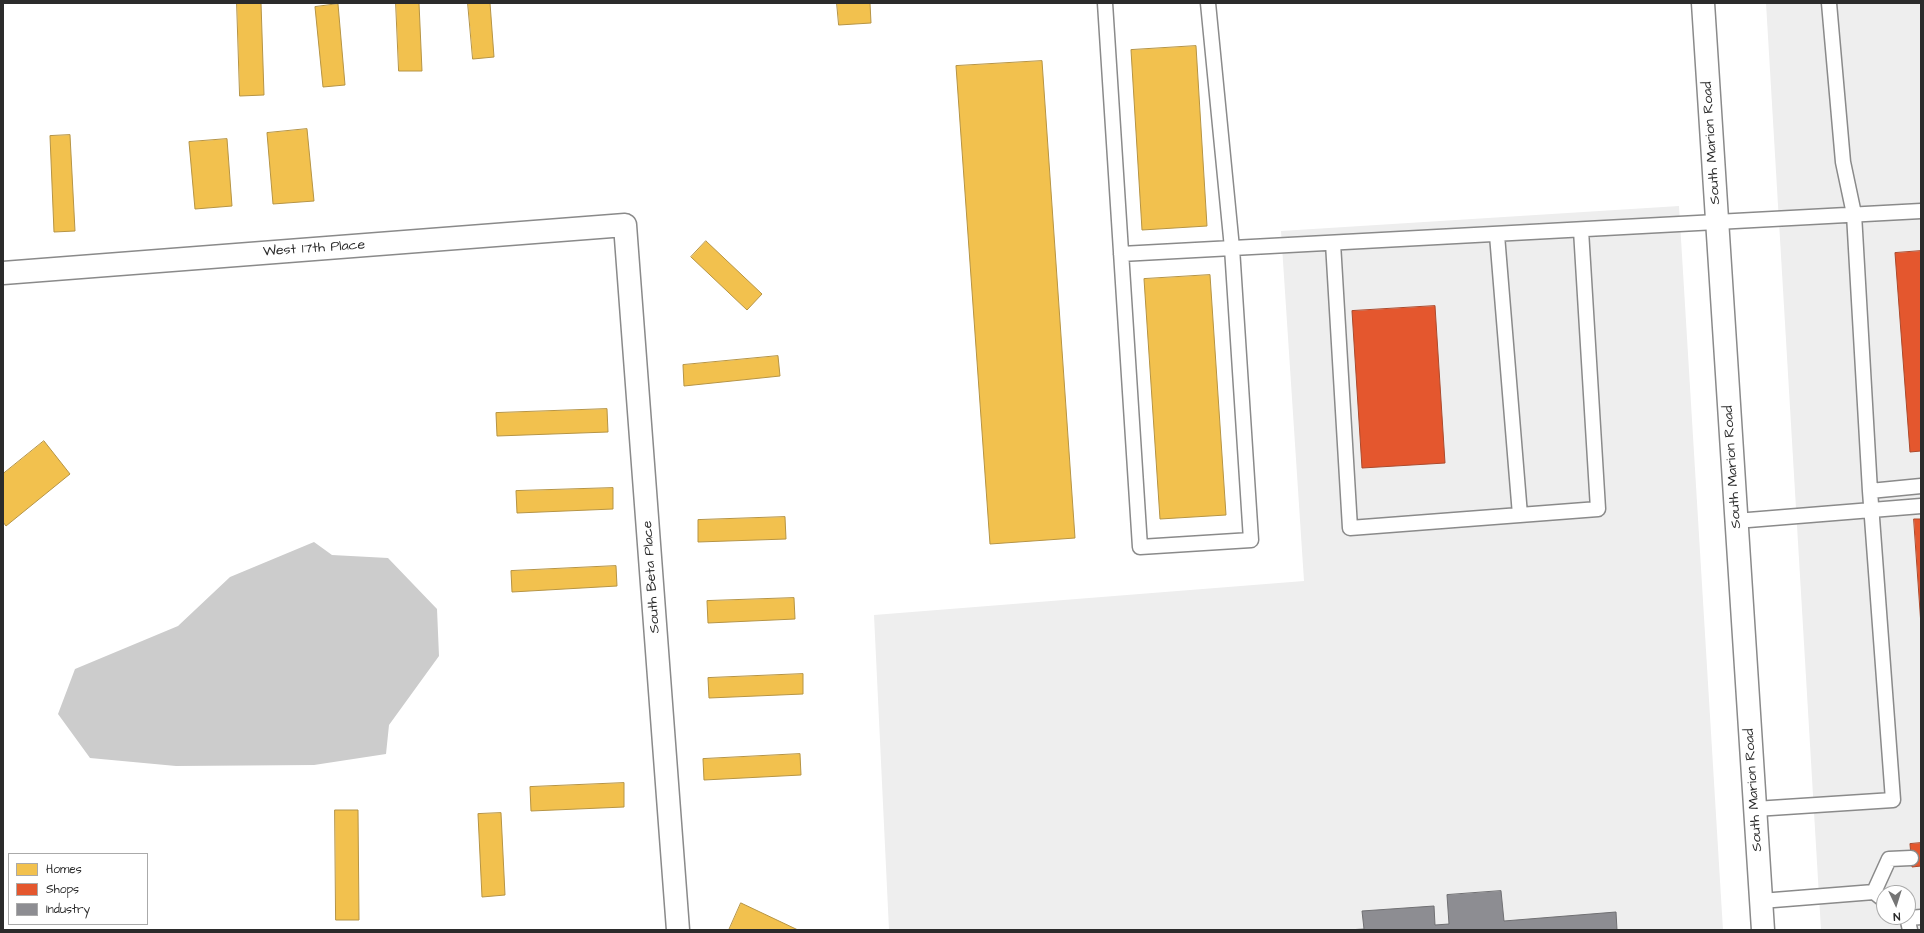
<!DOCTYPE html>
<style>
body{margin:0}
#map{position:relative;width:1924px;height:933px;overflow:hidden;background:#fff;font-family:"Architects Daughter",sans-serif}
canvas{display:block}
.frame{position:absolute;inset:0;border:4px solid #2b2b2b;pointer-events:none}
.legend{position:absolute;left:8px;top:853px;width:140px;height:72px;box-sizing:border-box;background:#fff;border:1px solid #aaa;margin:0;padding:5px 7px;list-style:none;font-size:12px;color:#2b2b2b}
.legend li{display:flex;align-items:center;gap:8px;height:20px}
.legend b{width:20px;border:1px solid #aaa}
.north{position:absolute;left:1876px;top:885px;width:40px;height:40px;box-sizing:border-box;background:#fff;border:1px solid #aaa;border-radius:50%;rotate:176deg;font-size:11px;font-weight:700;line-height:16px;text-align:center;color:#2b2b2b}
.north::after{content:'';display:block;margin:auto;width:14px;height:18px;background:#757575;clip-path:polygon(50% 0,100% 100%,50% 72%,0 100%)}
</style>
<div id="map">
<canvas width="1924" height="933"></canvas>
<div class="frame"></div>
<ul class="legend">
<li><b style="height:11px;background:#f2c14e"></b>Homes</li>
<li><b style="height:11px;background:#e4572e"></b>Shops</li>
<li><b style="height:11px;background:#8d8d92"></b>Industry</li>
</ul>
<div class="north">N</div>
</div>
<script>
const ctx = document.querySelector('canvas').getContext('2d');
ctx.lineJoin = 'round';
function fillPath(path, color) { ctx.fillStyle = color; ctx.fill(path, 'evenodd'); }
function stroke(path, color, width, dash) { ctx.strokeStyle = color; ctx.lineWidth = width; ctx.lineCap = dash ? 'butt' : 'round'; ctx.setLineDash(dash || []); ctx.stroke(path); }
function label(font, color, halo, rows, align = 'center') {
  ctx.font = font + ' "Architects Daughter",sans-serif'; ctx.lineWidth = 4; ctx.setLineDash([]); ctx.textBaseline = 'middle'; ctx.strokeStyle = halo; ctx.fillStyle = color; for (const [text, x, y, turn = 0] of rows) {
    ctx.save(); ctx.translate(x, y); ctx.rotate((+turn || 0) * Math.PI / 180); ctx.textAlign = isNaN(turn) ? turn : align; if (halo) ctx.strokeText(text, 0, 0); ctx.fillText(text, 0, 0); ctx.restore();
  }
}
const built = new Path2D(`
 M1766,3h155v927h-100zM1884,893h24v24h-24z
 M1679,206l44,724h-834l-15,-315 430,-34 -23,-350z`);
const water = new Path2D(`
 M314,542l18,13 56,3 49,51 2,47 -50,69 -3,29 -72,11 -138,1 -86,-8 -32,-44 17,-45 103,-43 52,-49z`);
const homes = new Path2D(`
 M237,3h24l3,92 -24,1z
 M396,3h23l3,68h-23z
 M468,3h22l4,54 -21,2z
 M837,3h33l1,20 -32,2z
 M338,4l7,81 -22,2 -8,-80z
 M1196,46l11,180 -65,4 -11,-180z
 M1042,61l33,477 -85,6 -34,-478z
 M307,129l7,72 -41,3 -6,-71z
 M70,135l5,96 -21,1 -4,-96z
 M227,139l5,67 -37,3 -6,-67z
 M706,241l56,53 -15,16 -56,-53z
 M1210,275l16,240 -66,4 -16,-240z
 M778,356l2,20 -96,10 -1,-21z
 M607,409l1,23 -111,4 -1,-23z
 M44,441l26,33 -64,52 -3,-4v-48z
 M613,488v21l-96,4 -1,-22z
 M785,517l1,22 -88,3v-22z
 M616,566l1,20 -105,6 -1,-21z
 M794,598l1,21 -87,4 -1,-22z
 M803,674v20l-94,4 -1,-20z
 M800,754l1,21 -97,5 -1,-21z
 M624,783v24l-93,4 -1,-24z
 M335,810h23l1,110h-23z
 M501,813l4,82 -23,2 -4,-83z
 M741,903l57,27h-69z`);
const shops = new Path2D(`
 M1921,251v200l-11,1 -15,-199z
 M1435,306l10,157 -83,5 -10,-157z
 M1914,519h7v106z
 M1921,843v23l-9,1 -2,-23z`);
const industry = new Path2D(`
 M1501,891l3,30 112,-9 1,18h-270l17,-1 -2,-18 72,-5 1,19 14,-1 -2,-29z`);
const service = new Path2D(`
 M1105,3l35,544 111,-7 -19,-292 -24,-245
 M1497,235l23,280
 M1333,243l17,285 248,-19 -17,-279
 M1121,254l800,-43
 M1870,491l51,-5
 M1736,521l185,-15
 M1755,809l138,-9 -23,-309 -16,-277 -11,-52 -14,-159
 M1874,892l15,-33 22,-1
 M1761,901l113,-9 10,8
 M1907,917l3,13
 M1909,918l12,-1`);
const minor = new Path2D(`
 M3,273l622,-48 53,705`);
const secondary = new Path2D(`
 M1703,3l60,927`);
const streetNames = [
 ["South Marion Road",1712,143,-94],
 ["West 17th Place",314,249,-4],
 ["South Marion Road",1733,467,-94],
 ["South Beta Place",652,577,-94],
 ["South Marion Road",1754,790,-94]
];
fillPath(built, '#eee');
fillPath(water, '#ccc');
fillPath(homes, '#f2c14e');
stroke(homes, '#b69444', 1);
fillPath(shops, '#e4572e');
stroke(shops, '#ac4a2d', 1);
fillPath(industry, '#8d8d92');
stroke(industry, '#707073', 1);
stroke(service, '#8a8a8a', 17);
stroke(minor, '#8a8a8a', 25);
stroke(secondary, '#8a8a8a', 25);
stroke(service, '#fff', 14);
stroke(minor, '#fff', 22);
stroke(secondary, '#fff', 22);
label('14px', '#2b2b2b', '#fff', streetNames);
</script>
